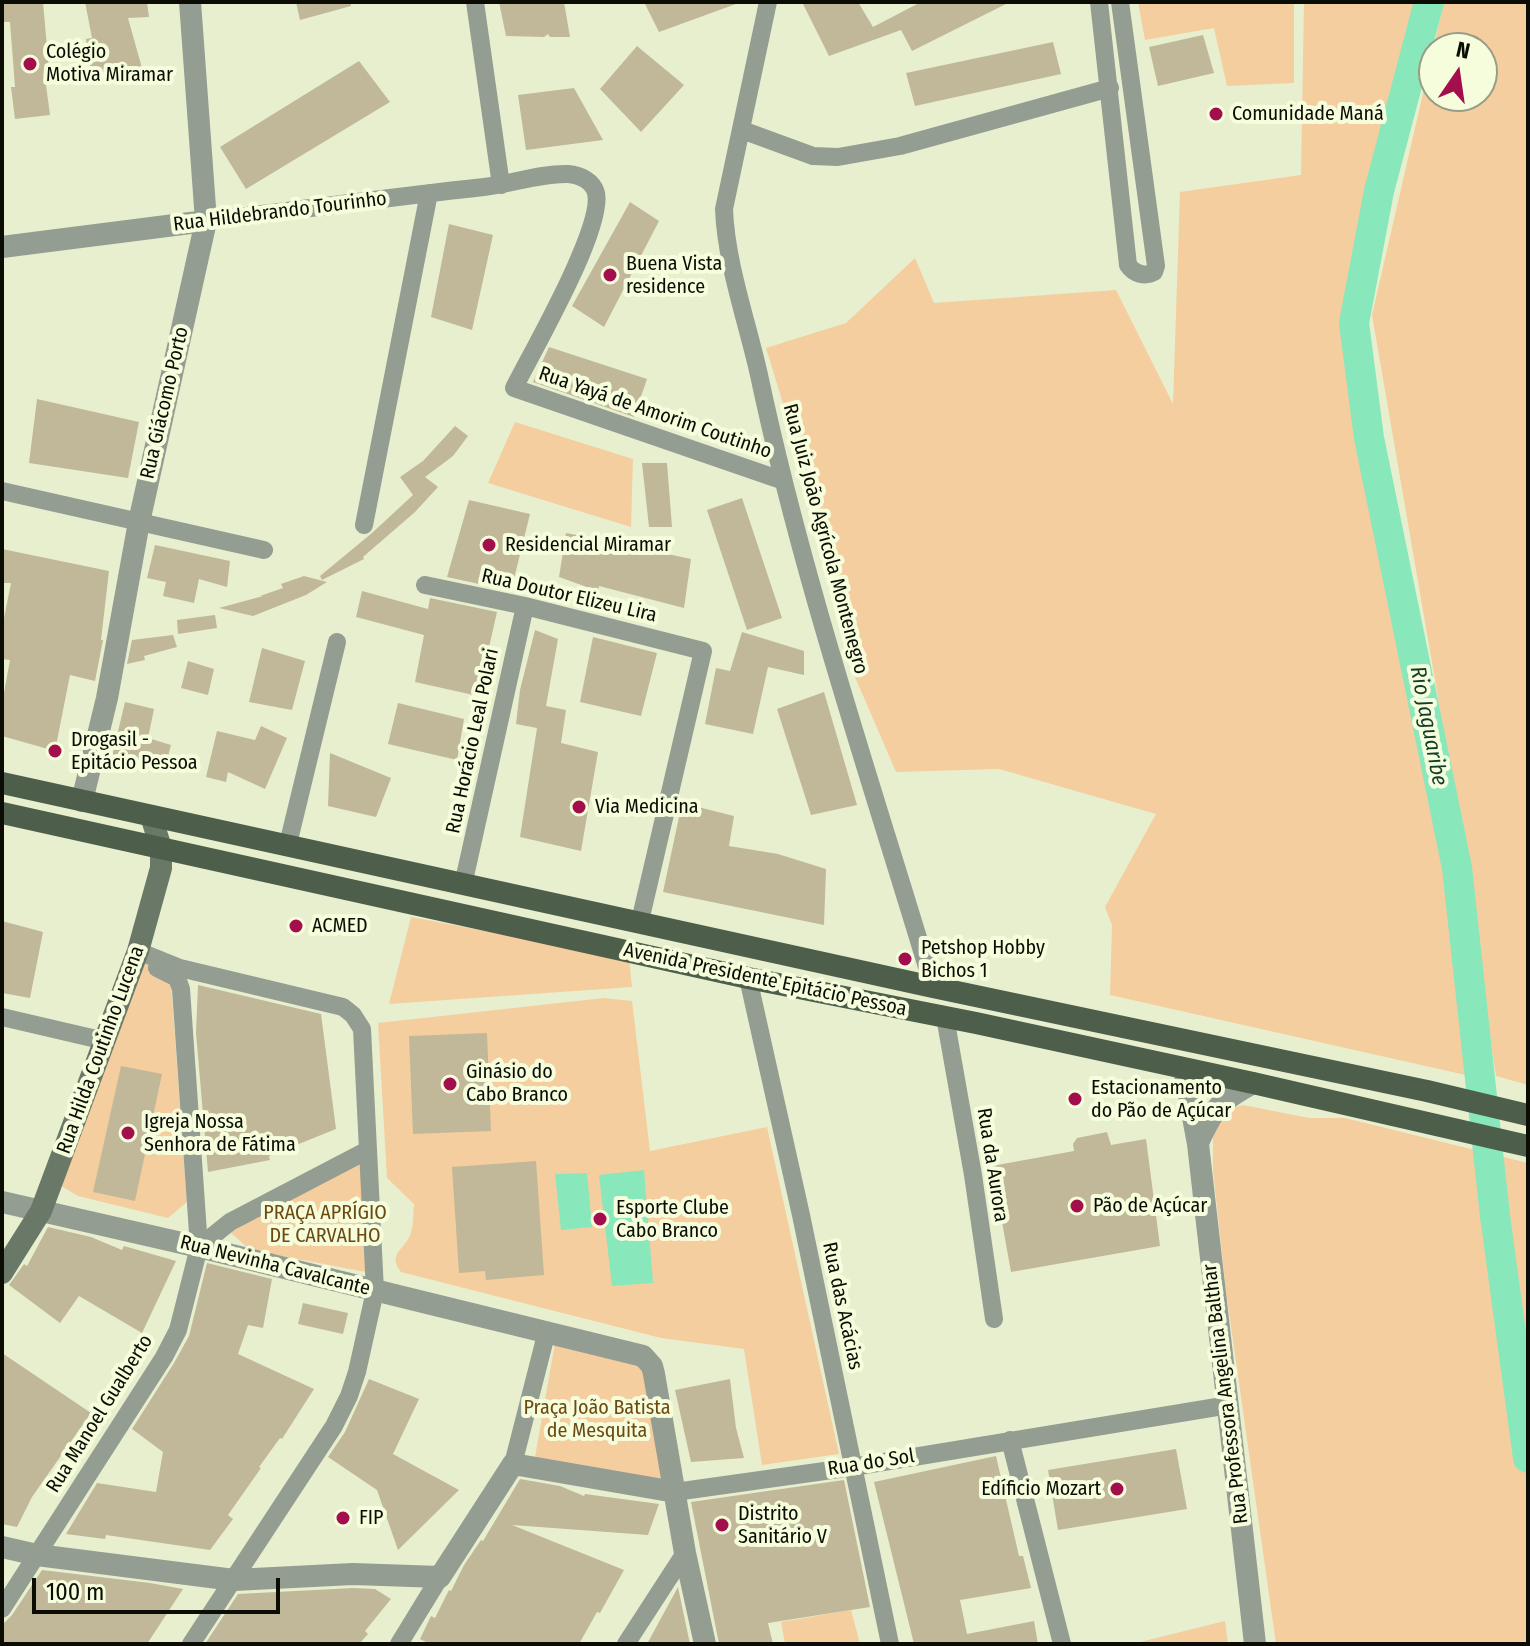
<!DOCTYPE html>
<meta charset="utf-8">
<style>
body{margin:0}
#map{position:relative;width:1530px;height:1646px;overflow:hidden;background:#e8efcf;font-family:"Fira Sans Condensed",sans-serif}
canvas{display:block}
.frame{position:absolute;inset:0;border:4px solid #0b0d04;pointer-events:none}
.north{position:absolute;left:1418px;top:32px;width:80px;height:80px;box-sizing:border-box;background:#f5fddc;border:2px solid #979d86;border-radius:50%;rotate:13deg;font-size:22px;font-weight:700;line-height:32px;text-align:center;color:#0b0d04}
.north::after{content:'';display:block;margin:auto;width:28px;height:36px;background:#a30e4c;clip-path:polygon(50% 0,100% 100%,50% 72%,0 100%)}
.scale{position:absolute;left:32px;top:1578px;width:248px;height:36px;box-sizing:border-box;border:4px solid #0b0d04;border-top:0;padding-left:10px;font-size:24px;line-height:28px;white-space:nowrap;color:#0b0d04;-webkit-text-stroke:6px #f5fddc;paint-order:stroke}
</style>
<div id="map">
<canvas width="1530" height="1646"></canvas>
<div class="frame"></div>
<div class="north">N</div>
<div class="scale">100 m</div>
</div>
<script>
const ctx = document.querySelector('canvas').getContext('2d');
ctx.lineJoin = 'round';
function fillPath(path, color) { ctx.fillStyle = color; ctx.fill(path, 'evenodd'); }
function stroke(path, color, width, dash) { ctx.strokeStyle = color; ctx.lineWidth = width; ctx.lineCap = dash ? 'butt' : 'round'; ctx.setLineDash(dash || []); ctx.stroke(path); }
function label(font, color, halo, rows, align = 'center') {
  ctx.font = font + ' "Fira Sans Condensed",sans-serif'; ctx.lineWidth = 8; ctx.setLineDash([]); ctx.textBaseline = 'middle'; ctx.strokeStyle = halo; ctx.fillStyle = color; for (const [text, x, y, turn = 0] of rows) {
    ctx.save(); ctx.translate(x, y); ctx.rotate((+turn || 0) * Math.PI / 180); ctx.textAlign = isNaN(turn) ? turn : align; if (halo) ctx.strokeText(text, 0, 0); ctx.fillText(text, 0, 0); ctx.restore();
  }
}
const green = new Path2D(`
 M1138,2h156v81l-67,3 -13,-58 -69,12z
 M1304,2h119l-69,322 103,544 22,210 -369,-83 2,-70 -7,-18 51,-93 -157,-45 -103,3 -47,-109 -33,-152 -50,-163 80,-25 69,-65 19,45 182,-13 57,114 7,-212 121,-17z
 M1444,2h84v1083l-32,-9 -61,-396 -63,-365zM1434,48h48v48h-48z
 M515,422l118,37 -2,68 -143,-44z
 M411,917l218,41 3,29 -243,17z
 M150,961l21,22 16,219 -19,16 -90,-22 -20,-12 79,-215z
 M604,998l28,3 18,150 117,-24 72,327 -77,11 -18,-116 -83,-11 -260,-66c-15,-19 6,-23 10,-40 3,-9 2,-19 3,-28l-27,-26 -9,-155z
 M1243,1105l66,13h36l183,45v481h-252l-50,-353 -13,-121v-44l12,-16z
 M361,1159l10,114 -121,-23 -22,-20z
 M556,1337l85,22 22,126 -129,-22z
 M851,1610l9,34h-75l-4,-22z
 M1225,1621l3,23h-96z`);
const water = new Path2D(`
 M644,1170l9,113 -41,3 -13,-111z
 M587,1173l5,54 -31,3 -6,-56z`);
const river = new Path2D(`
 M1429,2l-50,189 -25,132 15,115 88,430 38,348 33,242`);
const building = new Path2D(`
 M2,2h41l6,68h-5l6,45 -35,4 -4,-32h4l-5,-65h-8z
 M85,2h62l2,15 -21,1 14,50 -51,6 -5,-35 6,-1z
 M296,2h55v4l-51,14z
 M499,2h65l6,35h-20l-2,-3 -4,3 -38,-1z
 M644,2h92v2l-77,28z
 M802,2h56l15,25 48,-25h89l-98,49 -11,-21 -72,26z
 M1203,35l11,38 -56,13 -9,-39z
 M1053,42l8,32 -146,32 -9,-33z
 M637,46l47,39 -43,47 -41,-43z
 M359,61l31,41 -144,87 -26,-42z
 M574,88l29,52 -77,10 -8,-55z
 M630,202l29,19 -55,106 -32,-21z
 M449,224l44,11 -21,95 -41,-13z
 M549,347l98,32 -13,38 -101,-35z
 M37,399l102,23 -11,56 -99,-15z
 M455,426l13,10 -15,20 -28,21 13,10 -23,25 -52,45 1,2 -42,21 -2,-4 52,-43 41,-38 -13,-18 23,-16z
 M642,463h25l5,64h-23z
 M742,498l40,120 -35,12 -40,-120z
 M469,500l61,14 -19,77 -64,-14z
 M566,533l27,5 27,12 1,-6 70,15 -7,49 -85,-22 -1,5 -39,-14z
 M155,545l75,16 -3,26 -28,-8 -5,24 -31,-7 3,-14 -19,-4z
 M2,549l107,22 -8,69h2l-8,41 -25,-6 -15,76 -53,-15v-32l8,-44 -8,-1v-31l9,-45h-9z
 M304,576l23,6 -21,13 -53,21 -34,-8 44,-12h-3l23,-8 -2,-4z
 M362,591l66,18 2,-11 67,14 -19,84 -63,-14 9,-47 -68,-18z
 M215,615l2,13 -39,6 -1,-14z
 M535,630l23,9 -12,67 20,4 -5,33 37,9 -17,99 -61,-14 17,-109 -21,-4 4,-34z
 M742,632l62,19v24l-36,-8 -15,67 -48,-10 11,-56 14,3z
 M173,635l4,12 -33,9 1,4 -18,4 5,-24z
 M593,637l64,16 -16,63 -61,-14z
 M262,648l43,13 -13,49 -43,-8z
 M188,661l26,8 -6,26 -27,-7z
 M824,692l33,113 -46,10 -34,-106z
 M125,702l29,7 -6,29 23,7 -7,26 -53,-10z
 M398,703l66,16 -7,41 -69,-16z
 M261,726l26,12 -22,51 -37,-17 -2,10 -20,-5 11,-46 38,9z
 M330,753l61,25 -15,39 -48,-11z
 M682,803l52,13 -5,30 49,8 48,15 -2,56 -161,-33z
 M2,921l41,11 -13,66 -28,-5z
 M198,985l123,29 15,115 -67,27 1,4 -62,12 -12,-139z
 M487,1033l4,98 -78,3 -4,-98z
 M121,1066l41,8 -27,127 -42,-9z
 M1107,1132l4,13 35,-6 14,107 -149,26 -19,-106 82,-15 -1,-7 4,-6z
 M536,1161l8,114 -58,5 -1,-9 -26,2 -7,-106z
 M48,1227l43,10 31,13 2,-4 52,15 -34,72 -63,-37 -19,27 -51,-38 15,-21 3,2z
 M207,1263l65,16 -9,49 -15,-3 -10,29 76,35 -32,50 -2,-1 -21,29 2,1 -33,47 5,4 -23,31 -104,-15 -1,4 -39,-5 31,-51 59,9 7,-40 -31,-23 42,-66 15,-27z
 M303,1303l45,10 -5,21 -45,-10z
 M2,1353l89,60 -59,84 -15,30 -15,-3z
 M369,1379l50,20 -26,55 66,36 -61,60 -21,-60 -49,-33 17,-25z
 M730,1379l6,49 8,30 -53,4 -16,-72z
 M1176,1449l11,60 -129,21 -10,-60z
 M996,1456l23,100h4l8,32 -71,12 7,34 67,-13 4,23h-124l-40,-162z
 M520,1479l40,7 24,10 1,-2 74,10 -11,31 -136,-10 112,45 -24,43 -3,-1 -18,32h-149l-10,-5 11,-23 4,2 14,-28 2,1 13,-26 17,-25 2,1z
 M844,1480l26,127 -102,16 5,21h-54l-28,-142z
 M42,1570l108,13 33,6 -36,55h-145v-19l10,-10z
 M678,1587l12,57h-43z
 M353,1588l22,1 16,10 -26,32 3,3 -9,10h-154l33,-50z`);
const minor = new Path2D(`
 M475,2l26,183
 M768,2l-44,207c2,54 23,112 35,166 44,207 113,409 174,612
 M1099,2l29,263c6,9 17,12 26,7l2,-6 -36,-264
 M742,130l71,26 25,1 62,-11 210,-58
 M206,221c92,-11 185,-24 278,-34 27,-3 57,-14 84,-13 12,1 25,7 28,19 8,35 -64,159 -82,195l267,92
 M2,491l262,59
 M364,525l65,-332
 M425,585l100,21 178,45 -63,270
 M288,844l49,-202
 M463,885l62,-279
 M138,951l42,17 163,39 10,8 9,14 13,262 -18,81 -8,24 -15,30 -143,218
 M748,978l53,237 89,429
 M2,1017l103,24
 M945,1017l28,158 21,144
 M199,1247l31,-25 136,-71
 M1010,1440l52,204
 M513,1464l34,-133
 M675,1492l178,-25 376,-62
 M2,1609l162,-252 14,-27 21,-83 -18,-258 -4,-11 -20,-10
 M399,1644l41,-67
 M626,1644l59,-91`);
const tertiary = new Path2D(`
 M2,247l204,-26
 M82,801l25,-103 32,-176 67,-301 -16,-219
 M1184,1069l14,75 57,500
 M1198,1143c16,-35 20,-41 55,-60
 M2,1202l197,45 444,109 9,10 2,8 31,179 20,91
 M2,1547l35,8 197,25 119,-6 87,3 73,-113 162,28`);
const secondary = new Path2D(`
 M2,1273l39,-62 97,-260 23,-83v-20l-10,-32`);
const primary = new Path2D(`
 M2,783l931,204 494,104 101,24
 M2,813l746,165 228,45 277,60 275,63`);
const markers = [
 [30,64,8,"#a30e4c"],
 [1216,114,8,"#a30e4c"],
 [610,275,8,"#a30e4c"],
 [489,545,8,"#a30e4c"],
 [55,751,8,"#a30e4c"],
 [579,807,8,"#a30e4c"],
 [296,926,8,"#a30e4c"],
 [905,959,8,"#a30e4c"],
 [450,1084,8,"#a30e4c"],
 [1075,1099,8,"#a30e4c"],
 [128,1133,8,"#a30e4c"],
 [1077,1206,8,"#a30e4c"],
 [600,1219,8,"#a30e4c"],
 [1117,1489,8,"#a30e4c"],
 [343,1518,8,"#a30e4c"],
 [722,1525,8,"#a30e4c"]
];
const poiNames = [
 ["Colégio",46,52],
 ["Motiva Miramar",46,75],
 ["Comunidade Maná",1232,114],
 ["Buena Vista",626,264],
 ["residence",626,287],
 ["Residencial Miramar",505,545],
 ["Drogasil -",71,740],
 ["Epitácio Pessoa",71,763],
 ["Via Medicina",595,807],
 ["ACMED",312,926],
 ["Petshop Hobby",921,948],
 ["Bichos 1",921,971],
 ["Ginásio do",466,1072],
 ["Cabo Branco",466,1095],
 ["Estacionamento",1091,1088],
 ["do Pão de Açúcar",1091,1111],
 ["Igreja Nossa",144,1122],
 ["Senhora de Fátima",144,1145],
 ["Pão de Açúcar",1093,1206],
 ["Esporte Clube",616,1208],
 ["Cabo Branco",616,1231],
 ["Edíficio Mozart",1101,1489,"right"],
 ["Distrito",738,1514],
 ["Sanitário V",738,1537],
 ["FIP",359,1518]
];
const streetNames = [
 ["Rua Hildebrando Tourinho",280,212,-7],
 ["Rua Giácomo Porto",165,403,-77],
 ["Rua Yayá de Amorim Coutinho",655,413,19],
 ["Rua Juiz João Agrícola Montenegro",825,539,75],
 ["Rua Doutor Elizeu Lira",569,596,13],
 ["Rua Horácio Leal Polari",473,741,-78],
 ["Avenida Presidente Epitácio Pessoa",765,980,12],
 ["Rua Hilda Coutinho Lucena",101,1050,-70],
 ["Rua da Aurora",992,1165,81],
 ["Rua Nevinha Cavalcante",275,1266,14],
 ["Rua das Acácias",842,1306,78],
 ["Rua Professora Angelina Balthar",1226,1394,-97],
 ["Rua Manoel Gualberto",100,1414,-58],
 ["Rua do Sol",871,1463,-9]
];
const parkNames = [
 ["PRAÇA APRÍGIO",325,1213],
 ["DE CARVALHO",325,1236],
 ["Praça João Batista",597,1408],
 ["de Mesquita",597,1431]
];
const waterNames = [
 ["Rio Jaguaribe",1428,726,79]
];
fillPath(green, '#f4ce9f');
fillPath(water, '#89e7bc');
stroke(river, '#89e7bc', 30);
fillPath(building, '#c0b899');
stroke(minor, '#949d92', 18);
stroke(tertiary, '#949d92', 22);
stroke(secondary, '#6a7868', 22);
stroke(primary, '#4d5e4a', 22);
for (const [x, y, r, color] of markers) { const dot = new Path2D(); dot.arc(x, y, r, 0, 2 * Math.PI); ctx.fillStyle = color; ctx.fill(dot); stroke(dot, '#f5fddc', 3); }
label('20px', '#0b0d04', '#f5fddc', poiNames, 'left');
label('20px', '#0b0d04', '#f5fddc', streetNames);
label('20px', '#6d4912', '#f5fddc', parkNames);
label('italic 22px', '#123c2b', '#f5fddc', waterNames);
</script>
